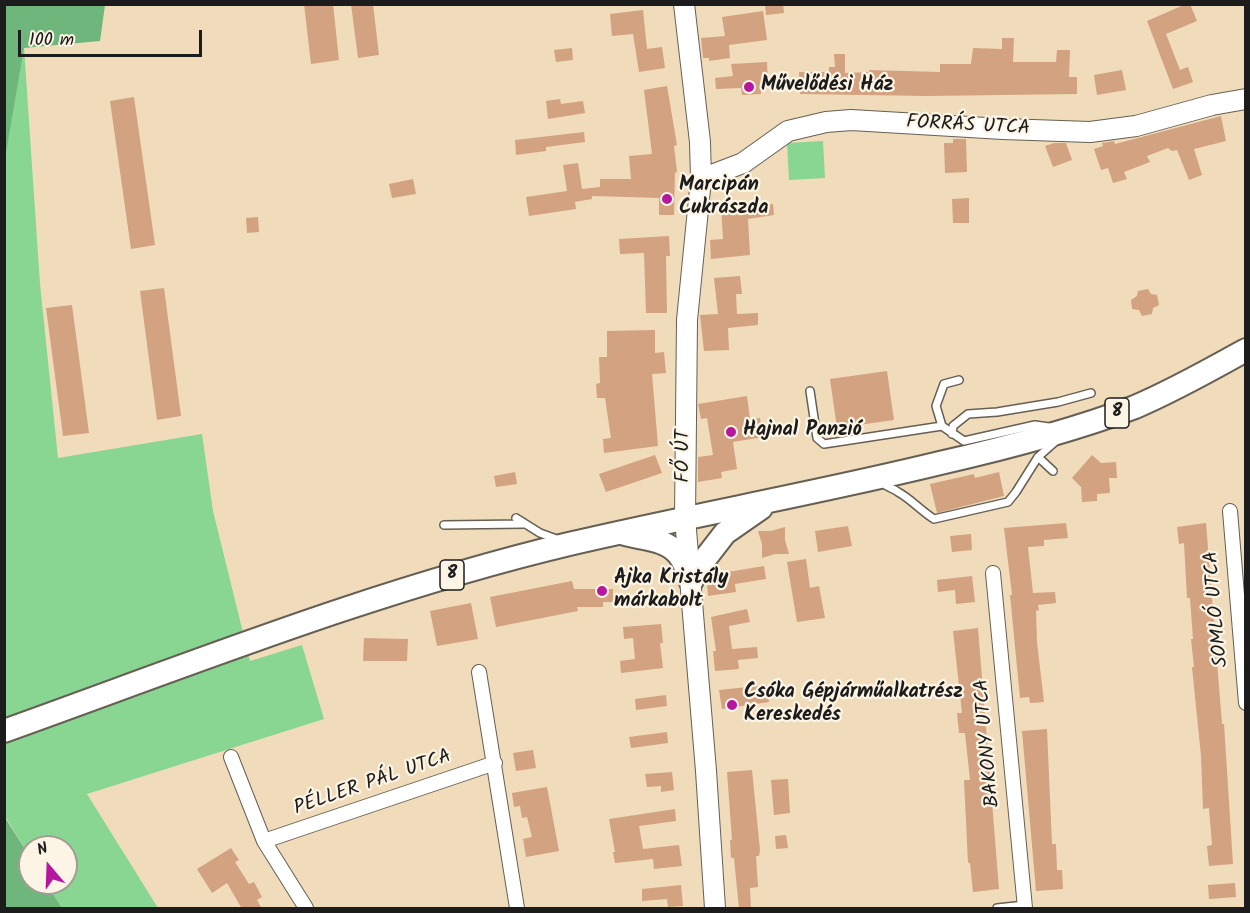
<!DOCTYPE html>
<meta charset="utf-8">
<style>
body{margin:0}
#map{position:relative;width:1250px;height:913px;overflow:hidden;background:#f0dcba;font-family:Kalam,sans-serif}
canvas{display:block}
.frame{position:absolute;inset:0;border:6px solid #1c1c1c;pointer-events:none}
.north{position:absolute;left:18px;top:835px;width:60px;height:60px;box-sizing:border-box;background:#fcf5e5;border:2px solid #a29e95;border-radius:50%;rotate:341deg;font-size:16px;font-weight:700;line-height:24px;text-align:center;color:#1c1c1c}
.north::after{content:'';display:block;margin:auto;width:21px;height:27px;background:#b5179e;clip-path:polygon(50% 0,100% 100%,50% 72%,0 100%)}
.scale{position:absolute;left:18px;top:30px;width:184px;height:27px;box-sizing:border-box;border:3px solid #1c1c1c;border-top:0;padding-left:8px;font-size:18px;line-height:21px;white-space:nowrap;color:#1c1c1c;-webkit-text-stroke:4px #fcf5e5;paint-order:stroke}
</style>
<div id="map">
<canvas width="1250" height="913"></canvas>
<div class="frame"></div>
<div class="north">N</div>
<div class="scale">100 m</div>
</div>
<script>
const ctx = document.querySelector('canvas').getContext('2d');
ctx.lineJoin = 'round';
function fillPath(path, color) { ctx.fillStyle = color; ctx.fill(path, 'evenodd'); }
function stroke(path, color, width, dash) { ctx.strokeStyle = color; ctx.lineWidth = width; ctx.lineCap = dash ? 'butt' : 'round'; ctx.setLineDash(dash || []); ctx.stroke(path); }
function label(font, color, halo, rows, align = 'center') {
  ctx.font = font + ' Kalam,sans-serif'; ctx.lineWidth = 4.5; ctx.setLineDash([]); ctx.textBaseline = 'middle'; ctx.strokeStyle = halo; ctx.fillStyle = color; for (const [text, x, y, turn = 0] of rows) {
    ctx.save(); ctx.translate(x, y); ctx.rotate((+turn || 0) * Math.PI / 180); ctx.textAlign = isNaN(turn) ? turn : align; if (halo) ctx.strokeText(text, 0, 0); ctx.fillText(text, 0, 0); ctx.restore();
  }
}
const green = new Path2D(`
 M24,47l16,237 18,174 144,-24 11,77 37,150 52,-16 22,74 -237,75 71,114h-96l-16,-25h20v-36h-36v10l-25,-41 -1,-658z
 M823,141l2,37 -36,2 -2,-37z`);
const forest = new Path2D(`
 M5,4l100,1 -5,36 -76,7 -19,110z
 M4,816l26,41v26h16l16,25h-57z`);
const building = new Path2D(`
 M304,4h29l6,56 -28,4z
 M351,4h22l6,51 -21,3z
 M765,4h18l1,9 -18,2z
 M1186,4h4l7,17 -31,13 14,36 8,-3 5,15 -20,7 -26,-68z
 M643,10l4,39 15,-2 3,21 -26,4 -6,-38 -21,2 -2,-22z
 M763,11l4,29 -38,5 1,13 -21,3v-3h-6l-2,-20 24,-2 -3,-19z
 M1002,38h12l-1,24h43l1,-12h13l-1,27h8v17l-151,2 -126,-2 -1,-22h30v-5h6l-1,-13h11v19l24,-1v-2l71,2v-8h31l2,-16 29,1z
 M572,48l1,12 -17,2 -2,-12z
 M767,62l1,25h-7v7l-19,1 -1,-7 -25,1 -1,-11 18,-2 -2,-12z
 M1122,70l4,20 -29,5 -3,-20z
 M667,86l10,59 -3,1 3,26 -2,1 -1,42h-15v-17l-67,-2v3l-17,3 1,7 -47,7 -3,-19 41,-6 -4,-26 15,-2 4,26 18,-2v-8h31l-2,-23 23,-2 -8,-64z
 M134,97l21,148 -24,4 -21,-148z
 M560,99l1,5 22,-3 2,12 -37,6 -2,-18z
 M1221,116l5,25 -32,8 8,26 -13,5 -12,-30 -5,1 -4,-3 -21,8 3,6 -26,10 3,7 -14,4 -5,-15 -7,2 -7,-21 9,-3 -1,-3 12,-2 1,3z
 M584,132l1,10 -39,5v4l-30,4 -1,-15z
 M953,139h13l1,33 -22,1 -1,-30h9z
 M1054,143h12l6,17 -19,7 -8,-21z
 M413,179l3,15 -24,4 -3,-14z
 M969,198v25h-16l-1,-24z
 M773,204l1,11 -26,4 2,36 -39,4 -1,-19 13,-1 -2,-31z
 M258,217l1,15 -12,1 -1,-15z
 M669,236l1,20h-4l1,57h-21l-2,-60 -24,1 -1,-15z
 M740,276l2,18h-6l1,20 21,-1v12l-30,3 1,22 -25,1 -4,-36 18,-1 -4,-36z
 M164,288l17,128 -24,4 -17,-129z
 M1148,289l3,5 6,1 2,10 -6,3 -1,6 -10,2 -3,-6 -7,-1 -1,-9 6,-4 1,-5z
 M72,305l17,128 -26,3 -17,-128z
 M655,330v23l9,-1 2,21 -14,1 6,72 -54,7 -1,-14 8,-1 -6,-40h-8l-1,-14 4,-1 -1,-26h8v-26z
 M887,371l7,49 -57,8 -7,-49z
 M747,396l3,23 10,-1 3,19 -30,5 4,27 -16,3 1,6 -24,4v-25l15,-2 -6,-37 -6,1 -3,-15z
 M655,455l7,18 -56,19 -7,-18z
 M1092,455l9,8 15,-1 1,16h-8l1,15 -13,1v7l-15,1 -1,-15 -9,-9z
 M515,472l2,12 -21,3 -2,-11z
 M999,472l5,24 -67,17 -7,-29 44,-10 1,4z
 M1066,523l2,15 -24,2v6l-16,1 5,46 22,-1 1,11 -18,2 1,5 -3,1 1,31 7,60 -14,1 -1,-6 -9,1 -10,-103h2l-8,-67z
 M1206,523l16,201h2l2,31 7,109 -24,2 -2,-20 5,-1 -3,-37 -6,1 -2,-53 -9,-89h2l-3,-28h2l-3,-41h-3l-3,-55 -5,1 -2,-17z
 M848,526l4,20 -34,6 -3,-21z
 M785,527v13l4,14h-14l-13,4v-14l-4,-13h13z
 M971,534l1,16 -20,2 -2,-16z
 M806,559l4,29 9,-2 6,32 -28,4 -10,-60z
 M764,566l2,13 -31,5 1,8 -28,4 -1,-14 3,-7z
 M972,576l3,26 -19,2 -1,-14 -17,2 -1,-12z
 M572,581l2,8h39v13h-10v5h-26l1,4 -82,16 -6,-30z
 M471,603l7,36 -41,7 -7,-35z
 M747,609l3,13 -21,4 3,23 25,-2 1,11 -20,2 1,9 -24,2 -2,-20h3l-5,-34z
 M661,624l2,19h-3l3,25 -42,5 -1,-12 15,-2 -2,-21 -9,1 -1,-12z
 M978,628l21,261 -26,3 -3,-29h-2l-4,-83h6l-5,-47h-6l-2,-20h5l-9,-82z
 M364,638l44,1 -1,22h-44z
 M767,685l2,17 -47,7 -3,-19z
 M666,695l1,11 -31,4 -1,-11z
 M1047,729l5,115h4l1,26h5l1,19 -27,2 -14,-160z
 M667,732l1,11 -37,5 -2,-11z
 M533,750l3,18 -20,3 -3,-18z
 M752,770l8,80 -1,6h-3l2,31 -8,1 1,21h-12l-5,-51h-3l-1,-18h2l-5,-68z
 M672,772l2,18 -13,2v-6l-14,1 -2,-13z
 M788,779l2,34 -16,2 -3,-35z
 M547,787l12,64 -33,6 -3,-18 9,-2 -5,-20 -5,1 -2,-12 -6,1 -2,-14z
 M675,809l1,12 -37,5 4,23 36,-4 3,21 -28,3 -1,-10 -38,4 -2,-11h2l-6,-33z
 M786,835l2,13 -12,1 -1,-13z
 M231,848l8,12 -4,2 14,22 5,-2 8,15 -5,3 5,9h-20l-15,-26 -15,10 -15,-24z
 M1235,883l1,14 -27,2 -1,-14z
 M681,885l2,21 -15,1 -1,-8 -25,2v-12z`);
const lane = new Path2D(`
 M810,391l7,47 7,6 118,-18 22,15 71,-16 14,2
 M942,426l-6,-20 8,-22 15,-4
 M952,434l1,-8 15,-12 29,-2 61,-10 33,-9
 M1038,457l15,14
 M881,481c6,7 10,6 17,11 13,7 23,19 36,27l74,-17 8,-10 22,-35 18,-16
 M516,518l24,15 19,7
 M444,525l80,-1
 M997,908l28,-3`);
const street = new Path2D(`
 M1230,511l16,192
 M993,573l32,335
 M479,672l38,236
 M231,757l33,84 42,67
 M264,841l231,-78`);
const secondary = new Path2D(`
 M684,4l16,138 1,37 -14,141 -2,198 21,253 9,137
 M701,179l42,-16 45,-32 38,-9 25,-2 152,9 87,3 46,-6 76,-21 34,-6`);
const primary = new Path2D(`
 M625,534c18,5 42,5 54,21 6,7 9,19 12,27
 M691,582l10,-18 24,-31 36,-25
 M4,731c187,-67 372,-141 565,-187 124,-29 248,-51 371,-81 66,-15 132,-32 195,-56 38,-16 75,-37 111,-57`);
const markers = [
 [749,87,6,"#b5179e"],
 [667,199,6,"#b5179e"],
 [731,432,6,"#b5179e"],
 [602,591,6,"#b5179e"],
 [732,705,6,"#b5179e"]
];
const shields = [
 [1117,413,24],
 [452,575,24]
];
const shieldNames = [
 ["8",1117,413],
 ["8",452,575]
];
const poiNames = [
 ["Művelődési Ház",761,87],
 ["Marcipán",679,187],
 ["Cukrászda",679,210],
 ["Hajnal Panzió",743,432],
 ["Ajka Kristály",614,580],
 ["márkabolt",614,603],
 ["Csóka Gépjárműalkatrész",744,694],
 ["Kereskedés",744,717]
];
const streetNames = [
 ["FORRÁS UTCA",968,127,3],
 ["FŐ ÚT",685,456,-90],
 ["SOMLÓ UTCA",1218,609,-95],
 ["BAKONY UTCA",989,743,-95],
 ["PÉLLER PÁL UTCA",373,784,-19]
];
fillPath(green, '#89d592');
fillPath(forest, '#6eb67c');
fillPath(building, '#d2a281');
stroke(lane, '#665f53', 10);
stroke(street, '#665f53', 16);
stroke(secondary, '#665f53', 22);
stroke(primary, '#665f53', 26);
stroke(lane, '#fff', 7);
stroke(street, '#fff', 14);
stroke(secondary, '#fff', 20);
stroke(primary, '#fff', 22);
for (const [x, y, r, color] of markers) { const dot = new Path2D(); dot.arc(x, y, r, 0, 2 * Math.PI); ctx.fillStyle = color; ctx.fill(dot); stroke(dot, '#fcf5e5', 2); }
for (const [x, y, w] of shields) { const box = new Path2D(); box.roundRect(x - w / 2, y - 15, w, 30, 4.5); ctx.fillStyle = '#fcf5e5'; ctx.fill(box); stroke(box, '#1c1c1c', 1.5); }
label('bold 18px', '#1c1c1c', null, shieldNames);
label('bold 20px', '#1c1c1c', '#fcf5e5', poiNames, 'left');
label('20px', '#1c1c1c', '#fcf5e5', streetNames);
</script>
